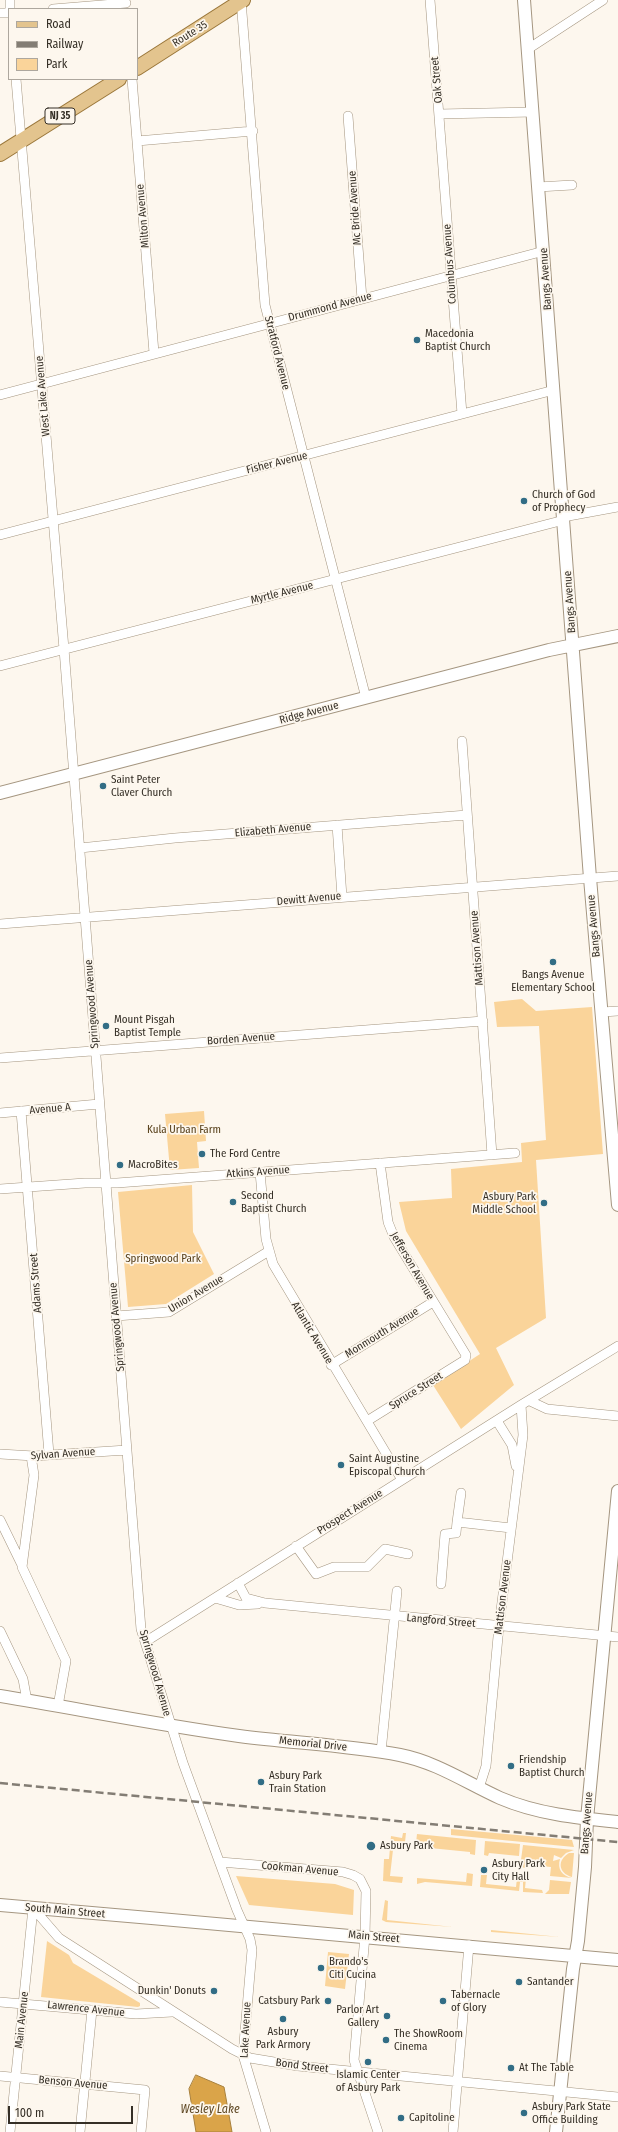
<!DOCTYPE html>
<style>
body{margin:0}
#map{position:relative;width:618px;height:2132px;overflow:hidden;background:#fdf7ee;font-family:"Fira Sans Condensed",sans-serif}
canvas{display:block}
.legend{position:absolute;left:8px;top:8px;width:130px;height:72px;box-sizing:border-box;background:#fdf7ee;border:1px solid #ada79e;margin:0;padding:5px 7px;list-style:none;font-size:12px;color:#352f26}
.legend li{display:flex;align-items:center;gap:8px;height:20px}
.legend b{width:20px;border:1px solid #ada79e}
.scale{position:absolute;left:8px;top:2106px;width:125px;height:18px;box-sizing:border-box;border:2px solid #352f26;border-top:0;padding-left:5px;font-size:12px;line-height:14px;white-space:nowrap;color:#352f26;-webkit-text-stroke:3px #fdf7ee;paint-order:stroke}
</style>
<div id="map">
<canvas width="618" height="2132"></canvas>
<ul class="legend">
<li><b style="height:5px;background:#e3c48e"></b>Road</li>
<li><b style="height:5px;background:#837d74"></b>Railway</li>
<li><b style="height:11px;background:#fad49a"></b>Park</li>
</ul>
<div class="scale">100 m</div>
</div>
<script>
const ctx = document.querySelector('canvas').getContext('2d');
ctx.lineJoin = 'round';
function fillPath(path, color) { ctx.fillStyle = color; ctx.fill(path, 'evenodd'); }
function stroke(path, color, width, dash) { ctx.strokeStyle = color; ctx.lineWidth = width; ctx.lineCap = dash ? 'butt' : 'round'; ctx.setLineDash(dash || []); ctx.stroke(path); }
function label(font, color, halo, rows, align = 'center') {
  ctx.font = font + ' "Fira Sans Condensed",sans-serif'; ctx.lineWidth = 3.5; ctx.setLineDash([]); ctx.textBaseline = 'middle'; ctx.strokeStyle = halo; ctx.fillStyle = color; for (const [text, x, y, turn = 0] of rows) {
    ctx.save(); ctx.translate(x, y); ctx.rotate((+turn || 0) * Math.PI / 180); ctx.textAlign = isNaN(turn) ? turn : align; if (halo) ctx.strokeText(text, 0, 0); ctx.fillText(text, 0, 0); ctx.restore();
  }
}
const green = new Path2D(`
 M522,999l14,12 56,-4 11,147 -67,6 10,158 -50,30 18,37 -53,44 -28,-44 47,-31 -74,-123 -7,-29 53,-4 -1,-29 71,-7 -1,-19 25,-3 -7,-114 -42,1 -3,-25z
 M204,1111l2,30 -9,1 2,26 -29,2 -5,-56z
 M192,1185l1,47 21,42 -48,30 -38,3 -10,-115z
 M451,1829l121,11 2,7 -123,-12z
 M403,1833h3l-1,9 -11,-1 -4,35 13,1 -1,6 -19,-2 1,-22h5l2,-23 11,2z
 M417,1834l59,6 -1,15 -5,-1v-2l-50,-5v-4h-4z
 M485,1841l35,3 -1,12 -30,-3 -1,3 -4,-1z
 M523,1845l51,5 -8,3 -5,5 -7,-3 -1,6 7,-2c-3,10 2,17 12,19l-22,-2 1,-9 -23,-2 -1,3 -7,-1z
 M569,1853h5l-2,24c-14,-4 -15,-17 -3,-24z
 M467,1873l6,1 -1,12 -47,-4 -8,2v-6l49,4z
 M481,1875h6l-1,9 30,3 1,-9 9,1 -1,9 17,2 1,3 -20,-1v-10h-3l-1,9 -39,-4z
 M236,1876l99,8 19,6 -1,25 -104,-10z
 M550,1880l21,2 -2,12h-24l4,-4z
 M385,1900l3,1 -1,19 66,7 -67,-5 -4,-2z
 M491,1930l69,7 -69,-5z
 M47,1941l22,14 4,8 67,40v3l-2,1 -97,-10z
 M328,1952l21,2 -4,35 -20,-3z`);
const water = new Path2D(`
 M196,2075l28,12 8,45h-36l-7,-43z`);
const street = new Path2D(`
 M10,0v9
 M241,0l24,305 101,393
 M430,0l32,414
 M53,9l73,-6
 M0,13h9
 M528,49l75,-49
 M16,79l48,570 77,980 42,134 54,147 13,29 2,11 -9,105 23,77
 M132,79l22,274
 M439,114l94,-2
 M348,116l14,183
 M137,141l116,-10
 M538,187l34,-2
 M0,395l544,-144
 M563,517l55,-10
 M0,535l554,-145
 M0,666l564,-146
 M462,741l30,414
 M337,825l5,72
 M80,848l95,-10 292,-23
 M0,924l618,-48
 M602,1012l16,-1
 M0,1058l483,-37
 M21,1111l28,343
 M0,1113l99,-9
 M260,1172l6,67 7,25 129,216
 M0,1189l85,-6h32l398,-30
 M116,1316l53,-4 100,-61
 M331,1365l102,-63
 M530,1401l17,8 71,7
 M367,1421l98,-61 1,-5 -72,-118 -6,-15 -8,-59
 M497,1421l15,24 4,21
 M0,1454l34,2 93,-6
 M31,1456l3,19 -12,92 44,94 -8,45
 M461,1493l-4,29 54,6
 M0,1520l22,45
 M296,1546l20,28 18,-7h33l18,-18 23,5
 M238,1583l8,15 19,5 353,34
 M441,1584l4,-50 11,-1 1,-11
 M215,1598l24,7 19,-1
 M0,1631l23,48 4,22
 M145,1642l376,-237 97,-59
 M381,1752l16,-161
 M479,1788l7,-22 13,-140 24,-191 -2,-30
 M220,1862l123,10 10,3 7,4 6,12 -1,45 -11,124 24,72
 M33,1908l26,30 173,111 18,9 48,8 320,31
 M0,2002l136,12 36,-2
 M0,2076l145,14 -4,42
 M10,2132l23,-224
 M80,2132l12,-122
 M453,2132l16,-187`);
const secondary = new Path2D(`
 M524,0l66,878 28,327
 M0,793l549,-143 69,-14
 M0,1696c79,13 159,29 239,40 54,7 108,9 161,19 36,7 67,28 100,43 37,16 78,20 118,24
 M0,1905c206,18 412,35 618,55
 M556,2132l17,-163 5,-28 7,-74 2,-48 31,-328`);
const primary = new Path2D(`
 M137,68l106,-68
 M0,154l119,-75`);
const rail = new Path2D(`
 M0,1783l618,59`);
const markers = [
 [417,340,4,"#326d85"],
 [524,501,4,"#326d85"],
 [103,786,4,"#326d85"],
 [553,962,4,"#326d85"],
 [106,1026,4,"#326d85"],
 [202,1154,4,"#326d85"],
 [120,1165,4,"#326d85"],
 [233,1202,4,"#326d85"],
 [544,1203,4,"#326d85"],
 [341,1465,4,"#326d85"],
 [511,1766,4,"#326d85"],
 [261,1782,4,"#326d85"],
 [371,1846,5,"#326d85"],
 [484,1870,4,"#326d85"],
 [321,1968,4,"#326d85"],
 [519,1982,4,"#326d85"],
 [214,1991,4,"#326d85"],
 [328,2001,4,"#326d85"],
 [443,2001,4,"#326d85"],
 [387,2016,4,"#326d85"],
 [283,2019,4,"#326d85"],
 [386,2040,4,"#326d85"],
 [368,2062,4,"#326d85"],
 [511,2068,4,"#326d85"],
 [524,2113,4,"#326d85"],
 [401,2118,4,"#326d85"]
];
const shields = [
 [60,116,30]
];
const shieldNames = [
 ["NJ 35",60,116]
];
const streetNames = [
 ["Route 35",190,34,-32],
 ["Oak Street",437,80,-95],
 ["Mc Bride Avenue",355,208,-94],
 ["Milton Avenue",143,216,-95],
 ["Columbus Avenue",450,264,-94],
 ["Bangs Avenue",546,279,-94],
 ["Drummond Avenue",330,307,-15],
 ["Stratford Avenue",277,353,76],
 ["West Lake Avenue",43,396,-95],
 ["Fisher Avenue",277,463,-14],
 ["Myrtle Avenue",282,593,-14],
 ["Bangs Avenue",570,602,-94],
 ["Ridge Avenue",309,713,-15],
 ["Elizabeth Avenue",273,830,-5],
 ["Dewitt Avenue",309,899,-5],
 ["Bangs Avenue",594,926,-95],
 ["Mattison Avenue",477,948,-94],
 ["Springwood Avenue",92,1004,-94],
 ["Borden Avenue",241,1039,-4],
 ["Avenue A",50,1109,-5],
 ["Atkins Avenue",258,1172,-4],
 ["Jefferson Avenue",412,1266,60],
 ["Adams Street",36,1283,-94],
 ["Union Avenue",196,1294,-31],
 ["Springwood Avenue",117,1327,-95],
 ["Atlantic Avenue",312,1333,59],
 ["Monmouth Avenue",382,1333,-32],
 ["Spruce Street",416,1391,-32],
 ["Sylvan Avenue",63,1454,-4],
 ["Prospect Avenue",350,1512,-32],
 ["Mattison Avenue",503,1597,-83],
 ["Langford Street",441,1621,5],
 ["Springwood Avenue",155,1673,74],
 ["Memorial Drive",313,1744,6],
 ["Bangs Avenue",587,1823,-86],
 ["Cookman Avenue",300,1869,5],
 ["South Main Street",65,1911,5],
 ["Main Street",374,1937,5],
 ["Lawrence Avenue",86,2009,6],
 ["Main Avenue",22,2020,-84],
 ["Lake Avenue",246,2030,-87],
 ["Bond Street",302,2066,7],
 ["Benson Avenue",73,2083,5]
];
const poiNames = [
 ["Macedonia",425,334],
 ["Baptist Church",425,347],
 ["Church of God",532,495],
 ["of Prophecy",532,508],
 ["Saint Peter",111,780],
 ["Claver Church",111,793],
 ["Bangs Avenue",553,975,"center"],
 ["Elementary School",553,988,"center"],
 ["Mount Pisgah",114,1020],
 ["Baptist Temple",114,1033],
 ["The Ford Centre",210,1154],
 ["MacroBites",128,1165],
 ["Second",241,1196],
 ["Baptist Church",241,1209],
 ["Asbury Park",536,1197,"right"],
 ["Middle School",536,1210,"right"],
 ["Saint Augustine",349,1459],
 ["Episcopal Church",349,1472],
 ["Friendship",519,1760],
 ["Baptist Church",519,1773],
 ["Asbury Park",269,1776],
 ["Train Station",269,1789],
 ["Asbury Park",380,1846],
 ["Asbury Park",492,1864],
 ["City Hall",492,1877],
 ["Brando's",329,1962],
 ["Citi Cucina",329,1975],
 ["Santander",527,1982],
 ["Dunkin' Donuts",206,1991,"right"],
 ["Tabernacle",451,1995],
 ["of Glory",451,2008],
 ["Catsbury Park",320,2001,"right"],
 ["Parlor Art",379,2010,"right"],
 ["Gallery",379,2023,"right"],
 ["Asbury",283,2032,"center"],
 ["Park Armory",283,2045,"center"],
 ["The ShowRoom",394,2034],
 ["Cinema",394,2047],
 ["At The Table",519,2068],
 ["Islamic Center",368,2075,"center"],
 ["of Asbury Park",368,2088,"center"],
 ["Asbury Park State",532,2107],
 ["Office Building",532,2120],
 ["Capitoline",409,2118]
];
const parkNames = [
 ["Kula Urban Farm",184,1130],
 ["Springwood Park",163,1259]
];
const waterNames = [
 ["Wesley Lake",210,2110]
];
fillPath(green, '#fad49a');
fillPath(water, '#daa449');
stroke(water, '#a8813e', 1);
stroke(street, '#a59680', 10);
stroke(secondary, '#a59680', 14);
stroke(primary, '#9a7639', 16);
stroke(street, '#fff', 9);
stroke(secondary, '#fff', 12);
stroke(primary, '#e3c48e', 14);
stroke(rail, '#837d74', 2.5, [8, 4]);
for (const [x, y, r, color] of markers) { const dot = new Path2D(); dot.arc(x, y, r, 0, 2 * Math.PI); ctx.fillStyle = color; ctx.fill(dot); stroke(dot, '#fdf7ee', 1.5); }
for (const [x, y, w] of shields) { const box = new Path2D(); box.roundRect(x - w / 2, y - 8, w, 16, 3); ctx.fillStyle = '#fdf7ee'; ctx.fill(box); stroke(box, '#352f26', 1); }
label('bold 10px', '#352f26', null, shieldNames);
label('11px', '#352f26', '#fdf7ee', streetNames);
label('11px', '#352f26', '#fdf7ee', poiNames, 'left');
label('11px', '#553e18', '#fdf7ee', parkNames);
label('italic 12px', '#5e4722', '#fdf7ee', waterNames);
</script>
